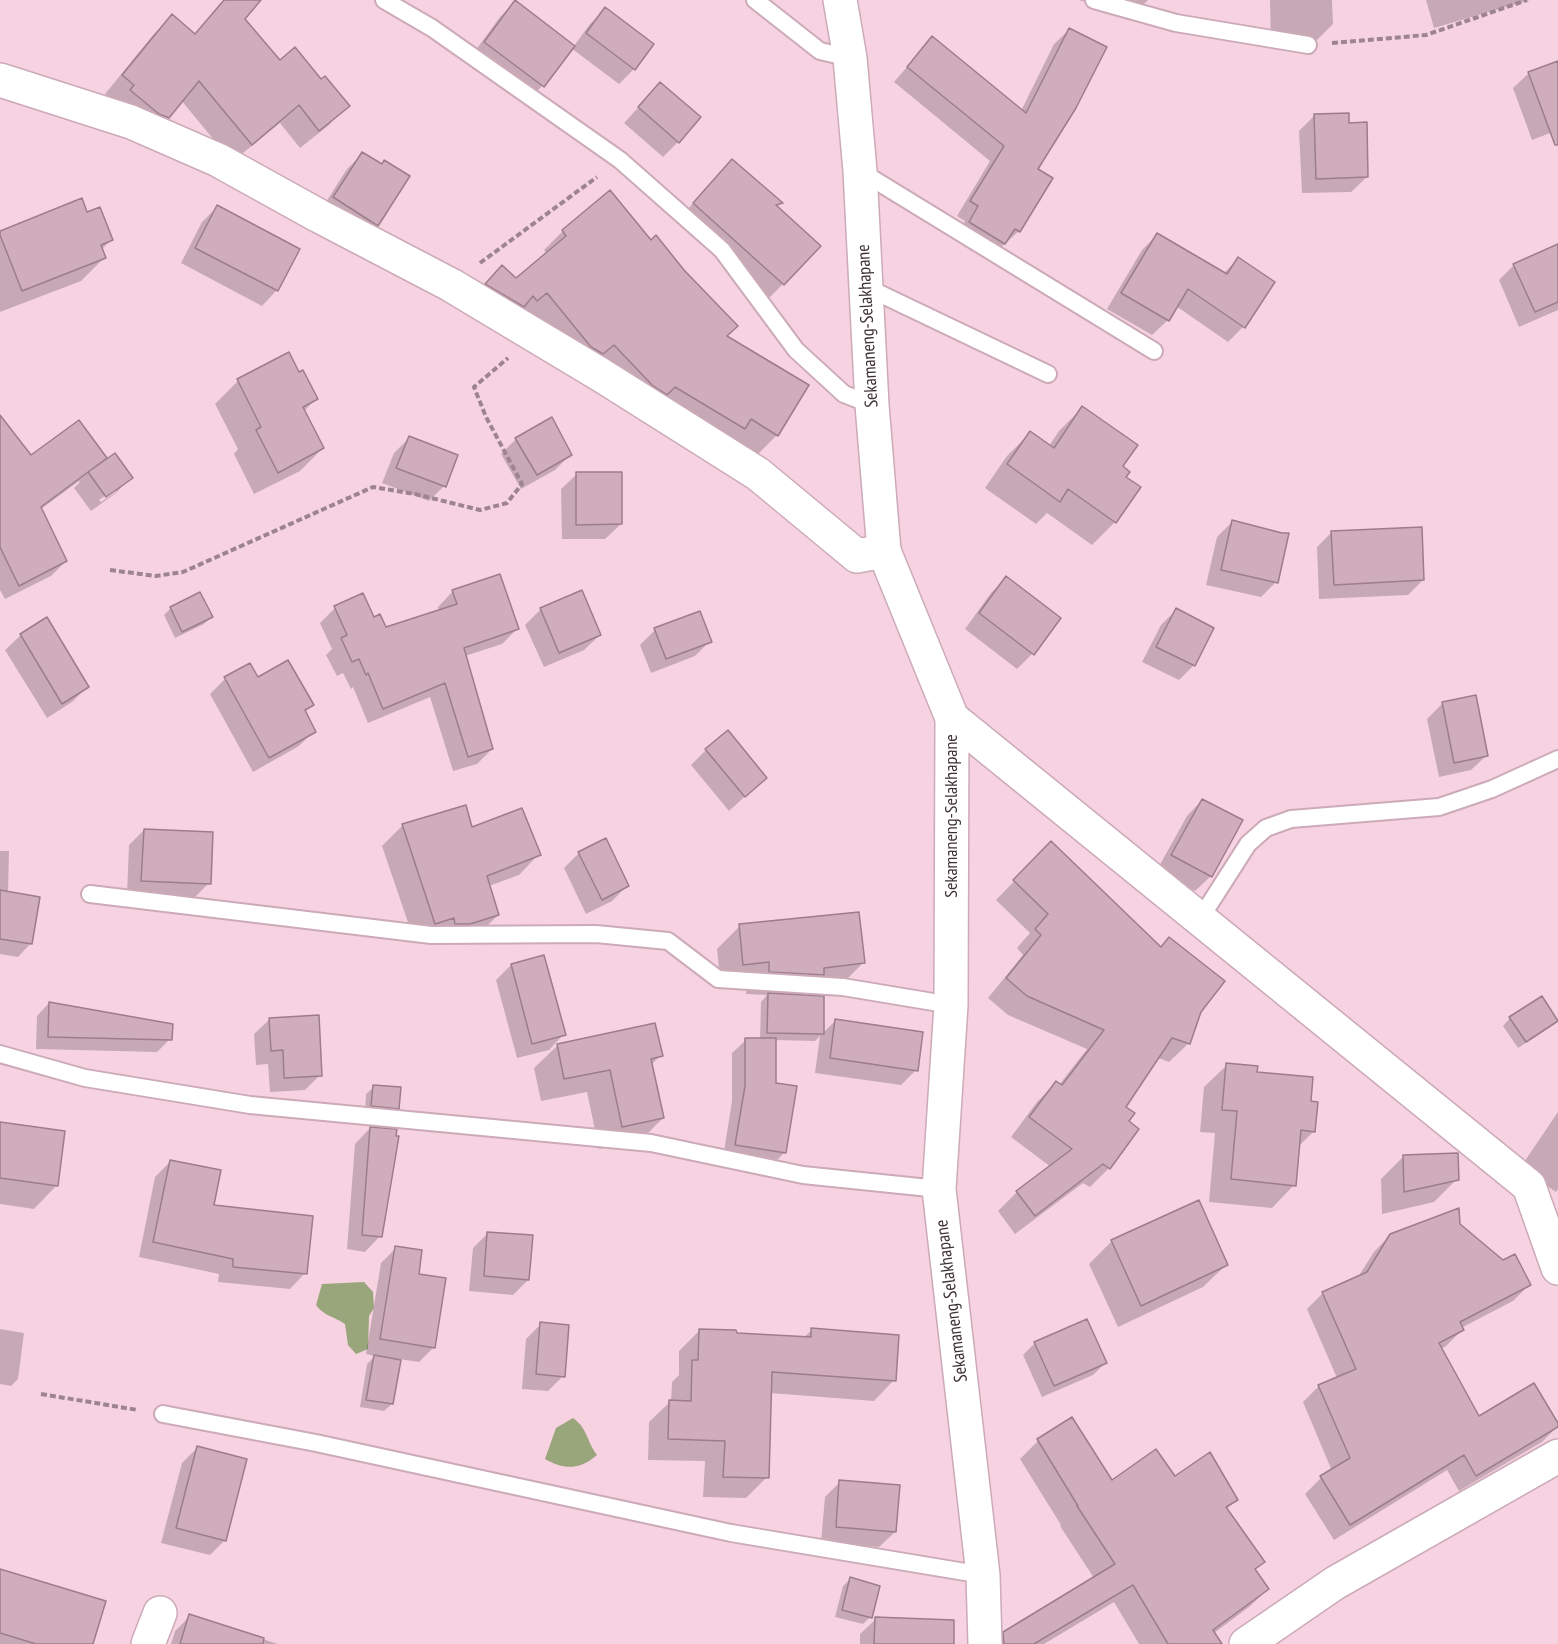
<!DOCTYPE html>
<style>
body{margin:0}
canvas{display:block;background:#f7d3e2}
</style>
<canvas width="1558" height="1644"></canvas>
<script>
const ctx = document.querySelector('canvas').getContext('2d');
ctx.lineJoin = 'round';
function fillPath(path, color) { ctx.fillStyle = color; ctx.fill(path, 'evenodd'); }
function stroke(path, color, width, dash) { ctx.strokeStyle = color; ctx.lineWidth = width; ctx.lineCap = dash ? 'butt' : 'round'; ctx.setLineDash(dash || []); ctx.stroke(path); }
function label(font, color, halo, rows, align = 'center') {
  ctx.font = font + ' "PT Sans Narrow",sans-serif'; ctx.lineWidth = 4.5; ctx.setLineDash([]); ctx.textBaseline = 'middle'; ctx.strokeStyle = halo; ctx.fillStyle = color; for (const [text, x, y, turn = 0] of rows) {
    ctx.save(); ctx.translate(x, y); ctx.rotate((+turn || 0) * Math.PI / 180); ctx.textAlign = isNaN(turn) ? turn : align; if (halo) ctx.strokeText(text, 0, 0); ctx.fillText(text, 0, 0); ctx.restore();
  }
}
const forest = new Path2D(`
 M364,1282l9,10 1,16 -5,8 -1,33 -12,5 -8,-9 -3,-21c-12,-8 -21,-8 -29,-19l6,-21z
 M573,1418c15,11 13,22 24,37 -17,15 -33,15 -52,4l11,-31z`);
const shadow = new Path2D(`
 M225,0h18v19l37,43 41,19 26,25 -18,19 -29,23 -20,-25 -48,39 -51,-62 -32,36 -44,-42 48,-59 19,-19 22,19z
 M1079,0h69l-16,16z
 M1270,0h62l1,24 -20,20 -42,1z
 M1426,0h104l-96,28z
 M515,2l59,44 16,-22 15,-15 29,60 -15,15 -48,-36 -29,38 -15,15 -57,-43 30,-41z
 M1069,30l-50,201 -30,27 -33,-21 9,-16 -8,-5 33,-55 -96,-79 38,-44 89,73 33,-67z
 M1558,62v68l-26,10 -19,-52 16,-15z
 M660,84l18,58 -15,15 -39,-34z
 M1315,115l32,9 20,53 -16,15 -49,1 -3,-62z
 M363,153l18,12 3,-4 -7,64 -15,15 -43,-27 28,-44z
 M717,176l64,27 -4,4 6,77 -15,15 -89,-80z
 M217,207l81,43 -21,40 -15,16 -81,-43 21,-41z
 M563,231l162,106 52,98 -19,19 -25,-16 -8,9 -153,-81 -45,-55 -9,7 -35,-32 19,-19 14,13 31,-26 -3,-4z
 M0,232l111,8 -10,10 3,8 -23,23 -81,31z
 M1157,235l66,39 15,-15 5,68 -15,15 -52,-36 -8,14 -16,15 -45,-26 35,-59z
 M1558,246v64l-39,17 -20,-47 15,-15z
 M289,354l9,20 18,25 -12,12 19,37 -23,23 -46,23 -20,-40 4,-5 -23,-45 23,-23z
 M1082,408l39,59 3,10 -9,45 -23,23 -45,-32 -11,11 -51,-36 22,-32 23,-23 19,13 10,-15z
 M0,417l31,40 74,1 -8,8 1,1 33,10 -15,16 -25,18 -17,-23 6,-6 -1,-1 -38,28 25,52 -15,15 -46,23 -5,-9zM116,488v4l-15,10 -2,-2z
 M409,438l35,48 -15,15 -47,-18 12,-30z
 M516,439l54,16 -15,15 -34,19 -20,-35z
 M577,474l44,50 -16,15h-43l-1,-50z
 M1232,522l44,60 -15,15 -55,-12 11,-48z
 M1332,532l91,48 -15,15 -89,4 -2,-52z
 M1006,578l26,76 -15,15 -52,-40 26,-36z
 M453,591l64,38 -15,15 -37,12 27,93 -15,15 -24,7 -23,-74 -62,26 -15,-36 -2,2 -8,-16 -6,3 -11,-21 6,-6 -12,-26 15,-15 38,11 13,10 53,-18 -1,-4z
 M581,592l19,43 -16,15 -40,17 -19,-42 15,-15z
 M171,608l40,9 -7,7 -29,14 -11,-23z
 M1176,610l18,55 -15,15 -37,-18 19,-37z
 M655,630l55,11 -15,15 -44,17 -11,-28z
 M21,635l66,52 -15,15 -25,16 -42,-68z
 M250,665l7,14 55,26 -8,8 10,18 -15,15 -46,26 -43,-78 15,-15z
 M1443,703l44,52 -16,15 -32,7 -12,-58z
 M706,750l59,28 -36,33 -38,-46z
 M1202,800l9,76 -16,15 -38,-21 30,-54z
 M403,825l68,4 68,25 -20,21 -30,11 9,29 -21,21 -29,8h-13l-2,-6 -18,5 -33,-97z
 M144,830l65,53 -15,15 -67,-3 2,-50z
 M1051,843l109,105 9,-9 31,72 -11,32 -20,19 -11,-4 -34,49 3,14 10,8 -28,39 -19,19 -7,-4 -68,51 -17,-23 19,-19 34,-25 -40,-30 26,-35 19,-19 3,2 28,-36 -79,-34 -20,-17 35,-43 -6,-7 13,-15 -34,-33z
 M0,851h9l-1,42 23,50 -13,14 -18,-3z
 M579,853l48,33 -15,15 -26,13 -22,-46z
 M740,926l123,37 -23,23 -31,3 -8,7 22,37 13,-13 80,50 -15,15 -86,-12 5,-37 -5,5 -40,-1v44l9,69 -13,13 -48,-8 9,-57v-48l14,-13h14l1,-38 6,-7 -21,-1 1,-10 -26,3 -4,-38z
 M511,965l53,69 -15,16 -32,8 -21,-78z
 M49,1003l121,36 -13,13 -121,-3 1,-33z
 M1510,1018l46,3 -7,7 -31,20 -15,-22z
 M270,1019l50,56 -15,15 -35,2 -2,-28 -12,1 -2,-31z
 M654,1025l7,30 -10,10 12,53 -23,23 -41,8 -12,-57 -46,9 -7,-33 23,-22z
 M1227,1065l29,8 53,30 5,28 -16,16 -4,38 -22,23 -63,-6 6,-69 -15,-1 4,-45z
 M374,1087l23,21 -7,7 -25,-2 1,-19z
 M1558,1112v77l-2,3 -36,-24z
 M0,1123l56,63 -22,23 -34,-5z
 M370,1128l10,108 -15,16 -18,-3 8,-105z
 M1404,1156l53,23 -23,23 -52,12 -1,-35z
 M171,1161l41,46 93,66 -15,16 -72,-7 1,-8 -80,-17 16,-80z
 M1198,1202l28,63 -23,22 -85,40 -29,-63 23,-23z
 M1458,1225l71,60 -16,16 -52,27 1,2 -16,16 -5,3 37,69 80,8 -16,16 -83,49 -12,-21 -113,70 -29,-46 16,-16 11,-7 -29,-69 16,-16 18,-8 -30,-69 16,-16 35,-16 16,-25 16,-17z
 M488,1233l40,47 -15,15 -44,-4 4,-43z
 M396,1248l21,28 17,71 -15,15 -20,-3 -7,45 -8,7 -24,-4 7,-43 8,-8 -9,-2 15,-91z
 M541,1324l22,52 -15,15 -26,-2 4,-50z
 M0,1329l24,4 -6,46 -7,7 -11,-2z
 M700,1330l103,8 9,-8 82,50 -20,21 -104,-8 -3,84 -21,21 -43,-1 2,-36 -57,-1 1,-38 22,-21 1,-19 7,-7v-24z
 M1035,1343l70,20 -12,12 -51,22 -19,-42z
 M1071,1419l41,63 62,-4 62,22 -10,10 37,52 -9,9 14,18 -19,18 -35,26 3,11h-78l-25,-42 -70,42h-51l11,-11 90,-55 -34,-52 1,-1 -41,-66 18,-18z
 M197,1448l28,92 -15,15 -49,-12 21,-80z
 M840,1482l55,50 -16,15 -58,-5 4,-45z
 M0,1576l91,68h-91z
 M850,1579l20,38 -7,7 -28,-7 8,-31z
 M190,1616l88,28h-107l4,-13z
 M876,1619l37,25h-53v-10z`);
const building = new Path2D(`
 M224,0h37l-16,19 35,41 15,-13 26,32 4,-3 25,30 -31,25 -20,-26 -47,40 -53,-64 -30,37 -10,-4 -29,-24 4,-5 -12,-10 50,-61 23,20z
 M515,0l60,46 -31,41 -60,-45z
 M605,7l49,37 -19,26 -49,-37z
 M1069,28l38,19 -31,61 -38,61 15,9 -33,54 -5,-3 -10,15 -36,-22 9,-16 -8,-5 34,-55 -97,-79 25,-31 94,77z
 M1558,61v84h-3l-27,-73z
 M660,82l41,35 -22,26 -41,-36z
 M1349,113v10l18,-1 1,55 -52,2 -2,-65z
 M362,152l20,12 2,-4 26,16 -32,50 -45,-29z
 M732,159l51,44 -7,2 45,41 -37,39 -91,-82z
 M610,190l41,50 5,-5 28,35 54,56 -11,10 82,49 -31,51 -27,-17 -6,10 -70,-42 -8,8 -14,-9 -39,-41 -11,9 -12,-7 -44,-54 -10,8 -4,-5 -9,11 -39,-23 17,-19 14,13 50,-42 -4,-6z
 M82,198l5,14 13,-5 13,33 -12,5 5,13 -84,33 -22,-56v-4z
 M217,205l83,44 -22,42 -83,-43z
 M1157,233l70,41 11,-17 37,25 -30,46 -57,-39 -19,32 -48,-28z
 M1558,244v58l-23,10 -22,-48z
 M289,352l10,20 4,-2 15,29 -15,8 21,41 -46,25 -22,-43 5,-3 -24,-48z
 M1082,406l56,39 -15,21 7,6 -4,5 15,10 -25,36 -48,-34 -8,13 -53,-38 23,-33 24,17z
 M0,415l31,40 48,-35 28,38 -66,49 26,54 -48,25 -19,-39z
 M552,417l20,38 -35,20 -22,-37z
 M409,436l49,19 -12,32 -50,-19z
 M115,453l18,25 -27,19 -18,-25z
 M576,472h46v52l-46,1z
 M1232,520l50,13h7l-11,50 -57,-13z
 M1422,527l2,53 -90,5 -3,-54z
 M500,574l19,55 -55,19 29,101 -25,8 -23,-74 -62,26 -15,-36 -2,2 -7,-16 -7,3 -11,-24 6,-3 -13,-29 29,-13 11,24 6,-3 6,13 71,-23 -5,-14z
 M1006,576l55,42 -27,37 -55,-42z
 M582,590l19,45 -42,18 -19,-45z
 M200,592l13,25 -31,15 -12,-25z
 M1176,608l38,20 -19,38 -39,-19z
 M700,611l12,31 -46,17 -12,-31z
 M47,617l42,70 -27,17 -42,-70z
 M288,660l26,45 -9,5 11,22 -47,26 -45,-81 26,-14 8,14z
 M1476,695l12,61 -34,7 -12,-61z
 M728,730l39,48 -22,19 -40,-48z
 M1202,799l41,21 -31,57 -41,-22z
 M466,805l6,22 50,-19 19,47 -54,21 12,39 -29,9h-15l-1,-6 -19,6 -33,-100z
 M144,829l69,3 -2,52 -70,-3z
 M606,838l23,48 -27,14 -24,-48z
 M1051,841l110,106 8,-10 56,44 -24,31 -11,32 -18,-6 -46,69 9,6 -6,8 10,8 -29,40 -7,-5 -68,52 -19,-25 56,-42 -43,-32 27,-36 6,4 42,-55 -77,-34 -21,-18 35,-43 -6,-6 13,-15 -35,-34z
 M0,890l40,7 -8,47 -32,-5z
 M859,912l6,51 -41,5v7l-55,-3v-10l-26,3 -4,-41z
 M544,955l22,80 -34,9 -21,-80z
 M768,993l56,3v38l-57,-1z
 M1542,996l16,25 -32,21 -17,-25z
 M49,1002l124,22 -1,16 -124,-3z
 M319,1015l3,61 -38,2 -1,-28 -12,1 -2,-33z
 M835,1019l88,13 -5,39 -88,-13z
 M655,1023l8,33 -12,3 13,59 -42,9 -12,-57 -46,9 -7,-35z
 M745,1038h31v45l21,3 -11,67 -51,-8 10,-59z
 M1226,1063l32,3 -1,6 56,5 -2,24 7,1 -3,30 -14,-2 -5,56 -65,-7 6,-68 -15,-1z
 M373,1085l28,2 -2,22 -28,-3z
 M0,1122l65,9 -7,55 -58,-8z
 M370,1127l27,2 -1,7h3l-17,101 -20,-2z
 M1458,1153l1,27 -55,12 -1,-37z
 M170,1160l51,10 -7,35 99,11 -6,58 -74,-7v-8l-80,-17z
 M1199,1200l29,65 -87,41 -30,-66z
 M1459,1208l1,16 43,36 12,-6 16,31 -71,37 4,8 -25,13 40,73 55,-33 24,40v4l-82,49 -12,-21 -114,70 -30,-49 30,-18 -32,-73 38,-16 -34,-77 45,-20 23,-38z
 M487,1232l46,3 -4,45 -45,-4z
 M395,1246l27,4 -3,24 27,4 -11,70 -55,-9z
 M1087,1319l20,44 -53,23 -20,-44z
 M540,1322l29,3 -4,52 -29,-3z
 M811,1328l88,7 -3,46 -124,-9 -3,106 -46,-1 2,-36 -57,-2 1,-39 22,1 1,-41h6l1,-31 37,1 1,3 74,4z
 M374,1355l27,5 -8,44 -27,-4z
 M1072,1417l40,63 44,-31 19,27 35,-24 28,48 -12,7 39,55 -10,7 14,20 -56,41 9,14h-54l-35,-59 -99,59h-30l-1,-12 112,-68 -38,-58h1l-41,-67z
 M197,1446l50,13 -21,82 -50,-13z
 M839,1480l61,5 -4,47 -60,-5z
 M0,1569l106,32 -13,43h-57l-36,-11z
 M850,1577l30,9 -8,32 -30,-8z
 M189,1614l75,24 -1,6h-83z
 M875,1617l79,3v24h-80z`);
const path = new Path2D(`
 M1332,43l94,-8 101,-35
 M480,263l117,-86
 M110,570l46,6 27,-4 190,-85 42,7 65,16 27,-7 15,-19 -36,-67 -12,-30 34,-29
 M41,1394l97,16`);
const lane = new Path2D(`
 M384,0l48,28 188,132 102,90 74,100 48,44 28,11
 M755,0l65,51 30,7
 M1094,0l82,23 132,22
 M860,171l294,180
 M866,287l182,87
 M90,894l341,41 165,-1 72,7 50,38 125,8 108,18
 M1200,919l48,-75 18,-16 25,-9 148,-12 53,-18 66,-30
 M0,1054l85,24 165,27 401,38 152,32 136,14
 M163,1414l153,29 415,90 252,42`);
const street = new Path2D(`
 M0,80l131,42 87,38 101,56 132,69 150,90 157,99 99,82 27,-5
 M952,718l577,468 29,82
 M148,1644l12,-31
 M1246,1644l89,-61 223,-127`);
const secondary = new Path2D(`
 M840,0l10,58 10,113 12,234 12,146 68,167 -1,287 -12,184 44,386 2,69`);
const streetNames = [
 ["Sekamaneng-Selakhapane",868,326,-93],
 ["Sekamaneng-Selakhapane",952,816,-90],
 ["Sekamaneng-Selakhapane",952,1301,-97]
];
fillPath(forest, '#99a57a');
fillPath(shadow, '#0003');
fillPath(building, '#cfadbb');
stroke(building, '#9d7d8a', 1.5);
stroke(lane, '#ccaab8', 20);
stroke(street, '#ccaab8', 36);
stroke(secondary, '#ccaab8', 36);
stroke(path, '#9d848f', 4, [6, 3]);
stroke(lane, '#fff', 16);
stroke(street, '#fff', 33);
stroke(secondary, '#fff', 33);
label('18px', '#3e3136', '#fff', streetNames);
</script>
